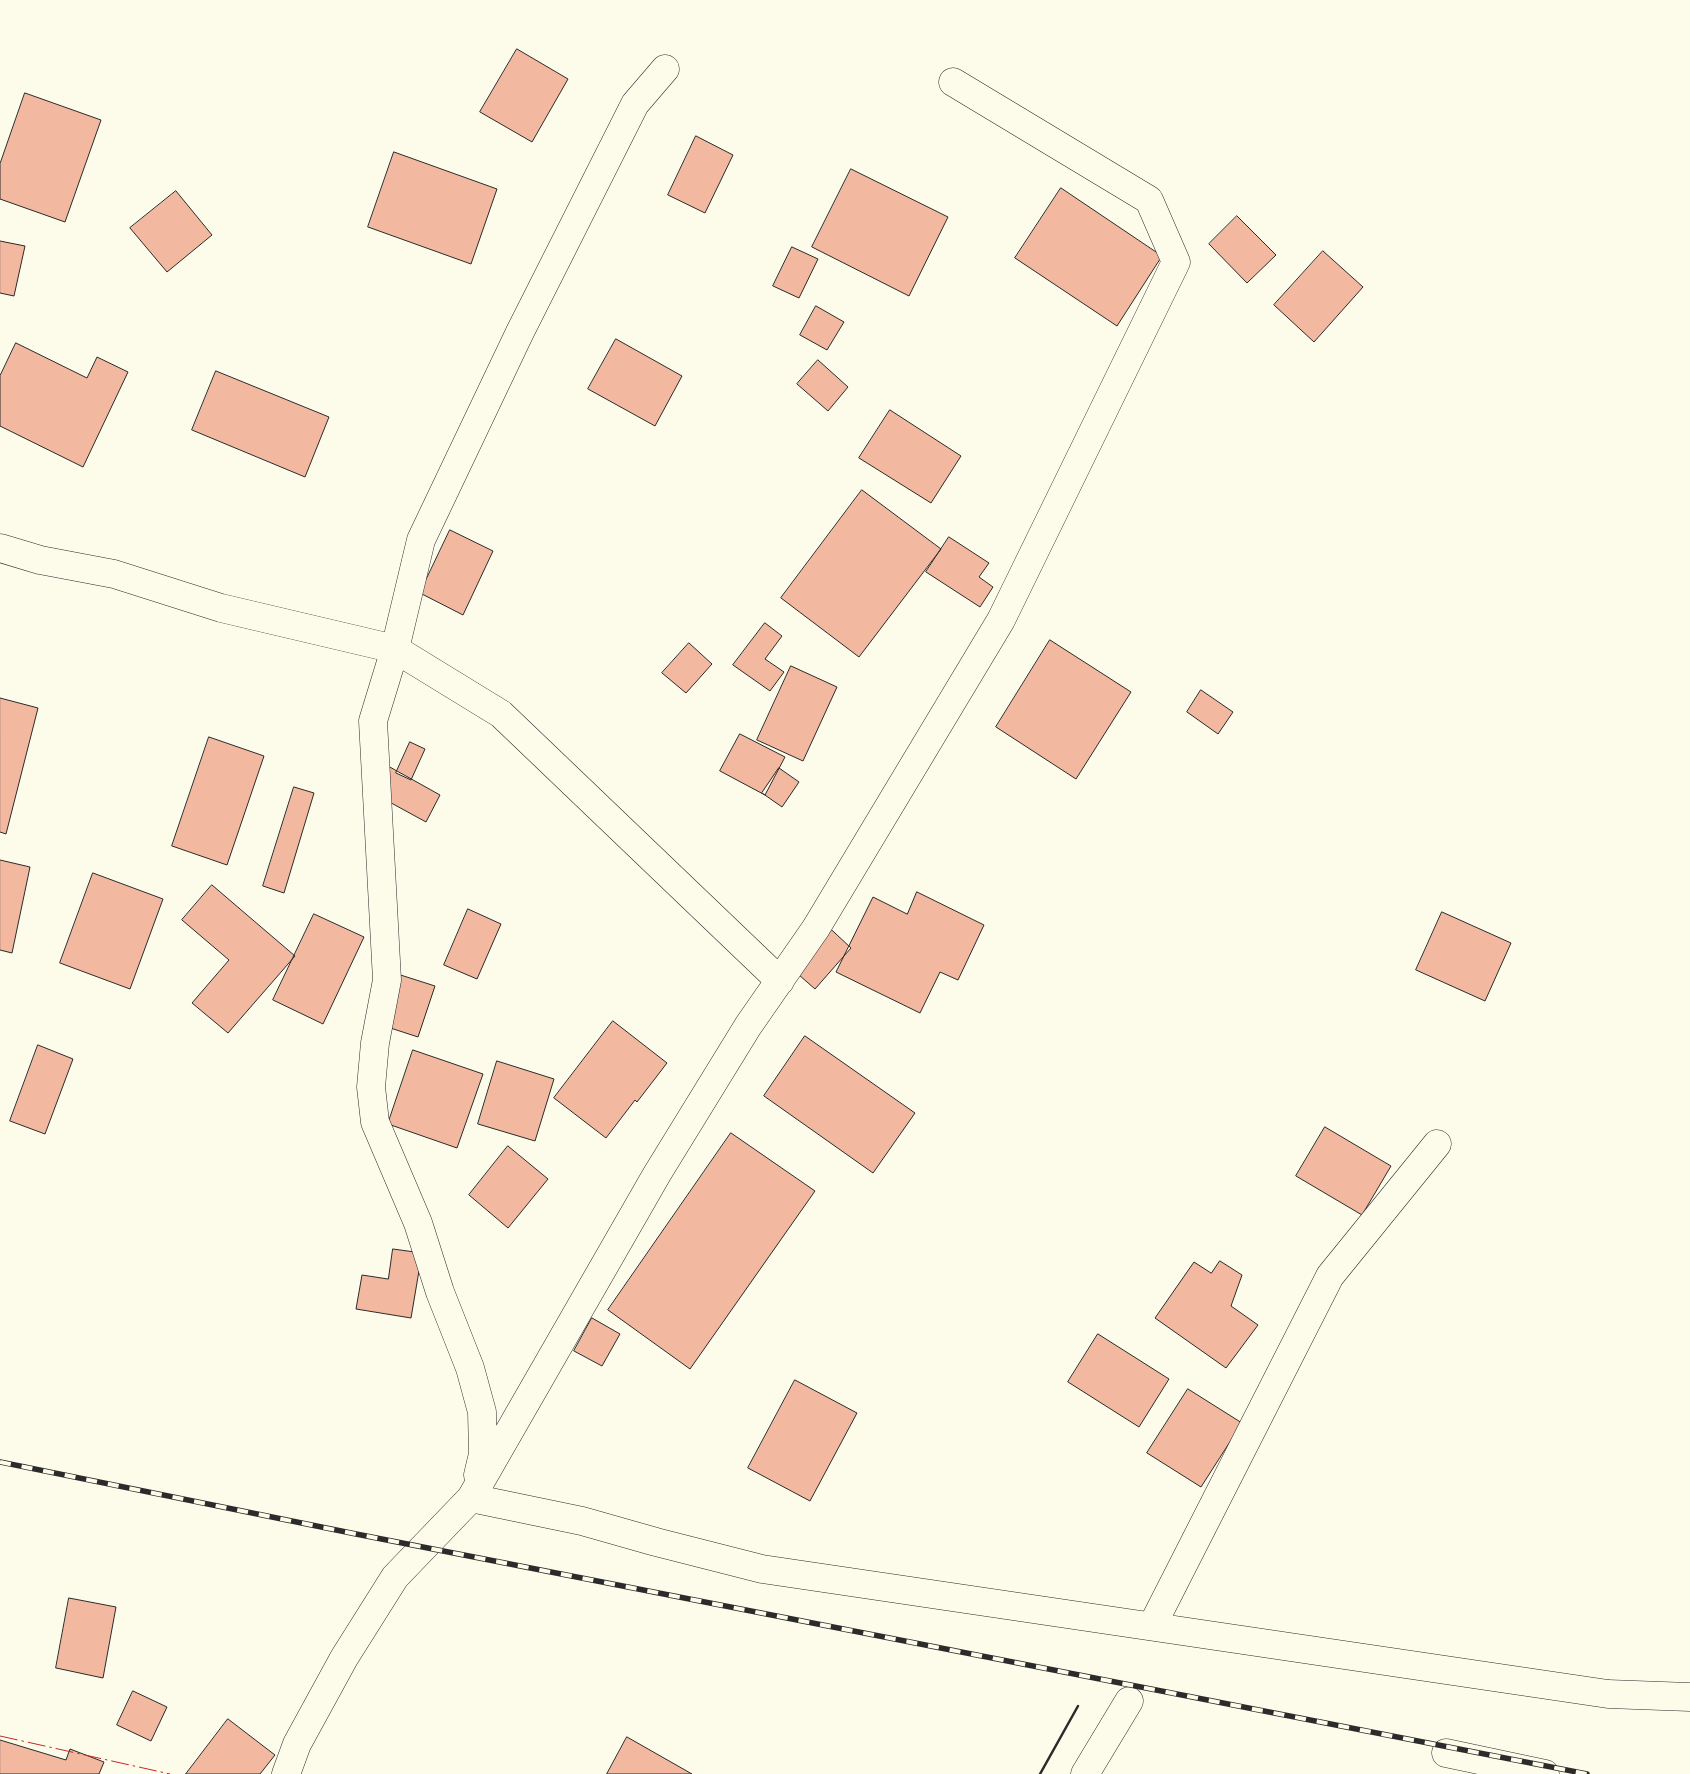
<!DOCTYPE html>
<style>
body{margin:0}
canvas{display:block;background:#fdfbea}
</style>
<canvas width="1690" height="1774"></canvas>
<script>
const ctx = document.querySelector('canvas').getContext('2d');
ctx.lineJoin = 'round';
function fillPath(path, color) { ctx.fillStyle = color; ctx.fill(path, 'evenodd'); }
function stroke(path, color, width, dash) { ctx.strokeStyle = color; ctx.lineWidth = width; ctx.lineCap = dash ? 'butt' : 'round'; ctx.setLineDash(dash || []); ctx.stroke(path); }
const building = new Path2D(`
 M517,49l51,30 -36,63 -52,-30z
 M25,93l76,27 -36,102 -65,-23v-35z
 M696,136l37,19 -28,58 -37,-18z
 M394,152l103,37 -26,75 -103,-37z
 M851,169l97,48 -39,79 -97,-49z
 M1061,188l101,68 -45,70 -102,-68z
 M176,191l36,44 -45,37 -37,-44z
 M1237,216l39,39 -29,28 -38,-39z
 M0,241l25,5 -11,50 -14,-3z
 M792,247l26,12 -19,39 -26,-12z
 M1323,251l40,36 -49,55 -40,-37z
 M816,306l28,16 -17,28 -27,-15z
 M616,339l66,37 -27,50 -67,-37z
 M16,343l71,35 10,-21 31,15 -45,95 -83,-41v-50z
 M818,360l30,27 -20,24 -31,-27z
 M216,371l113,46 -24,60 -113,-47z
 M890,410l71,46 -30,47 -72,-45z
 M862,490l79,59 -82,108 -78,-59z
 M450,530l43,21 -30,64 -43,-22z
 M949,537l40,26 -10,14 14,10 -13,20 -54,-35z
 M765,623l17,13 -17,23 19,13 -14,19 -37,-26z
 M1050,640l81,52 -55,87 -80,-52z
 M689,643l23,21 -26,29 -24,-20z
 M791,666l46,21 -34,74 -46,-21z
 M1201,690l32,22 -15,22 -31,-22z
 M0,698l38,10 -32,126 -6,-2z
 M740,734l45,23 -20,38 -45,-24z
 M209,737l55,19 -37,109 -55,-19z
 M410,742l15,7 -14,31 -15,-7z
 M388,766l52,29 -14,27 -53,-29z
 M779,768l20,14 -17,25 -20,-14z
 M294,787l20,6 -30,100 -21,-7z
 M0,860l30,7 -18,86 -12,-3z
 M93,873l70,26 -33,90 -70,-26z
 M212,885l83,71 -67,77 -36,-30 37,-43 -47,-40z
 M917,892l67,33 -26,55 -18,-8 -20,41 -84,-41 37,-75 34,17z
 M468,909l33,15 -24,55 -33,-14z
 M1442,912l69,31 -26,58 -69,-31z
 M314,914l50,23 -41,87 -50,-24z
 M820,919l31,29 -36,41 -32,-28z
 M388,971l47,15 -17,51 -46,-15z
 M613,1021l54,42 -30,39 -2,-2 -29,38 -52,-40z
 M805,1036l110,77 -42,60 -109,-77z
 M38,1045l35,14 -28,75 -35,-13z
 M413,1050l70,24 -26,74 -69,-24z
 M497,1061l57,18 -19,62 -57,-17z
 M1325,1127l66,39 -29,49 -66,-39z
 M731,1133l84,58 -125,178 -82,-59z
 M508,1146l40,33 -40,49 -39,-33z
 M393,1249l29,4 -11,65 -55,-9 6,-34 26,4z
 M1220,1261l22,14 -11,31 27,19 -32,43 -71,-50 39,-56 17,11z
 M592,1318l28,16 -18,32 -28,-15z
 M1098,1334l71,45 -30,48 -71,-45z
 M795,1380l62,33 -47,88 -62,-33z
 M1188,1389l54,34 -41,64 -54,-34z
 M69,1598l47,9 -13,71 -47,-10z
 M133,1691l34,16 -16,34 -34,-16z
 M228,1719l47,36 -15,19h-74z
 M627,1737l65,37h-85z
 M0,1740l66,20 4,-11 34,13 -5,12h-99z`);
const minor = new Path2D(`
 M0,548l40,12 74,14 107,34 174,41 106,65 279,267
 M478,1475l5,-21 -1,-42 -12,-44 -30,-76 -22,-69 -43,-101 -4,-35 4,-44 12,-63 -14,-259 22,-72 26,-109 99,-208 115,-228 30,-35
 M471,1498l186,-324 91,-148 68,-98 185,-308 175,-358 -27,-62 -196,-118
 M1152,1626l178,-350 107,-132
 M1446,1753l99,21
 M286,1774l11,-30 47,-86 51,-81 76,-79 111,23 74,21 106,27 846,125 82,3
 M1085,1774l44,-73`);
const rail = new Path2D(`
 M0,1462l356,72 1231,240`);
const wall = new Path2D(`
 M1040,1774l38,-68`);
const power = new Path2D(`
 M0,1736l170,38`);
fillPath(building, '#f2b8a0');
stroke(building, '#2b2b2b', 1);
stroke(minor, '#2b2b2b', 29);
stroke(minor, '#fdfbea', 28);
stroke(rail, '#2b2b2b', 5.5);
stroke(rail, '#fdfbea', 4, [11]);
stroke(wall, '#2b2b2b', 2.5);
stroke(power, '#c62828', 1, [18, 4, 2.5, 4]);
</script>
